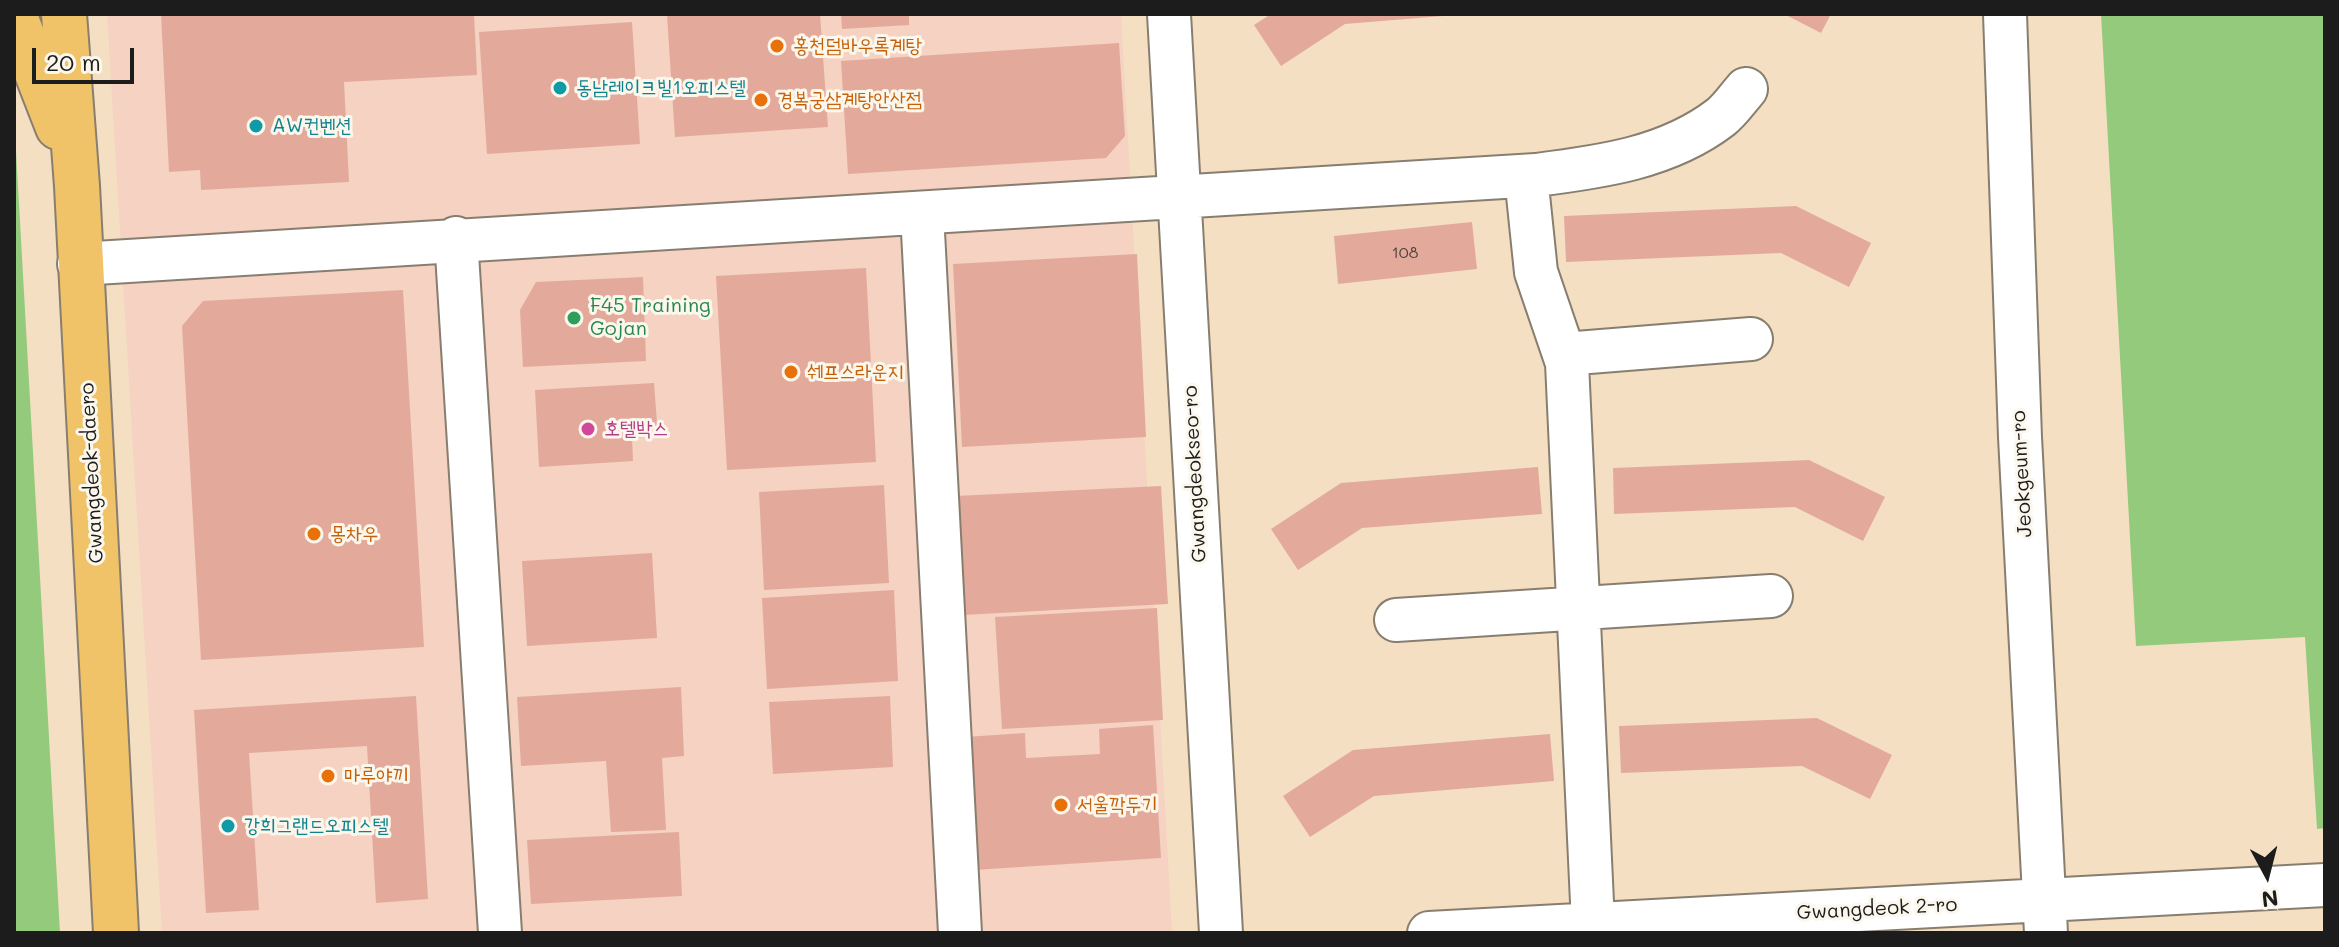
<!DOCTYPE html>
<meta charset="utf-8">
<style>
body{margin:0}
#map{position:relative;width:2339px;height:947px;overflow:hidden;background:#f4dfc3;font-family:Mali,sans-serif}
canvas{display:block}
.frame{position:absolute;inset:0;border:16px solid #1c1c1c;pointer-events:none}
.north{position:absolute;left:2227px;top:835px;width:80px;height:80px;-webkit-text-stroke:6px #fbf7ec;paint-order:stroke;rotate:173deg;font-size:22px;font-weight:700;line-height:32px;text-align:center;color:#1c1c1c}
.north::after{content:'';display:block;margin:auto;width:28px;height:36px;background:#1c1c1c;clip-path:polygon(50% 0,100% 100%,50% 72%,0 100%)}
.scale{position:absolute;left:32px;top:48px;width:102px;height:36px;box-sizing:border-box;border:4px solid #1c1c1c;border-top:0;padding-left:10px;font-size:24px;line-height:28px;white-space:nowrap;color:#1c1c1c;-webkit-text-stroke:6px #fbf7ec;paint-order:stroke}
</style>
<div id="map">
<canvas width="2339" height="947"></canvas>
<div class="frame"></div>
<div class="north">N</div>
<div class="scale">20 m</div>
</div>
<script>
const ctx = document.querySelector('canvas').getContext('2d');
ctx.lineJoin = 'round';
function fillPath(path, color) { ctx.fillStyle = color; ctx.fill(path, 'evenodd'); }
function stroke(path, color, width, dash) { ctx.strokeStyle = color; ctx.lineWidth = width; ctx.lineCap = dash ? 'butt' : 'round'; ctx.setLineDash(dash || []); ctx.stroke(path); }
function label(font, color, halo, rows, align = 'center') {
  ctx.font = font + ' Mali,"Poor Story",sans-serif'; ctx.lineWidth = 6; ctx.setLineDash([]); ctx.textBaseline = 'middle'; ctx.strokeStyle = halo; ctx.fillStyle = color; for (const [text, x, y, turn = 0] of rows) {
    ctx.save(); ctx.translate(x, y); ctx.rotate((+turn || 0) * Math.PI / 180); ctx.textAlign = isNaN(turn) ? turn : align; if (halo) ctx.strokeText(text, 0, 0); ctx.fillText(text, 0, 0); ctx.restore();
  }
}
const built = new Path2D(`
 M107,14h1014l51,919h-1010z`);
const green = new Path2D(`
 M2101,14h224v814l-8,1 -12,-192 -169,9z
 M14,115l46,818h-46z`);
const building = new Path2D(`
 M161,14h313l3,61 -133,7 5,100 -148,8 -1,-20 -31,2z
 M686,14h134l8,113 -153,10 -8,-122z
 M841,14h68v11l-67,4z
 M1271,14h172v2l-98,8 -64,42 -27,-41z
 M1784,14h47l-10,19z
 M632,22l8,122 -153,10 -8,-122z
 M1119,43l6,93 -19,22 -258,16 -7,-113z
 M1796,206l75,37 -22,44 -68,-34 -215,9 -2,-46z
 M1472,222l5,47 -139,15 -4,-48z
 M1137,254l9,183 -184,10 -9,-183z
 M866,268l10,194 -149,8 -11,-194z
 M643,277l3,84 -123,6 -3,-57 16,-28z
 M403,290l21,357 -223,13 -19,-334 21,-25z
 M654,383l4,53 -26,2 1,23 -94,6 -4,-77z
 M1809,460l76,37 -22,44 -68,-34 -181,7 -1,-46z
 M1538,467l4,47 -180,14 -64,42 -27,-41 70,-46z
 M884,485l5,98 -125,7 -5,-98z
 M1161,486l7,118 -205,11 -7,-119z
 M652,553l5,85 -130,8 -5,-85z
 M894,590l4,91 -131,8 -5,-91z
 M1157,608l6,112 -161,9 -7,-112z
 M681,687l3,69 -22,2 4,72 -55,2 -5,-71 -85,5 -4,-69z
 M416,696l12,203 -52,4 -9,-157 -118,7 10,157 -53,3 -12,-203z
 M890,696l3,71 -120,7 -4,-72z
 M1817,718l75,37 -22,44 -68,-33 -181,7 -2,-47z
 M1153,725l8,133 -187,12 -9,-133 60,-4 1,25 74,-4 -1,-25z
 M1550,734l4,47 -180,15 -64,41 -27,-41 70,-46z
 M679,832l3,64 -151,8 -4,-64z`);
const minor = new Path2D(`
 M1169,14l52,919
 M2005,14l15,423 26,496
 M1526,176l10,96 31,91 26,561
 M922,213l38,720
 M456,238l44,695
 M79,264c486,-34 972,-57 1457,-89 64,-8 132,-17 185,-58 9,-7 17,-19 25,-28
 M1564,354l187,-15
 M1396,620l375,-24
 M1429,933l896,-48`);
const major = new Path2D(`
 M14,14l44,113
 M64,14l13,172 39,747`);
const markers = [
 [777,46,8,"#e8710a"],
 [560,88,8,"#0f9aa8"],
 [761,100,8,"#e8710a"],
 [256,126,8,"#0f9aa8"],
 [574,318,8,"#2e9e5b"],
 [791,372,8,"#e8710a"],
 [588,429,8,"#d1479c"],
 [314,534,8,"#e8710a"],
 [328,776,8,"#e8710a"],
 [1061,805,8,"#e8710a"],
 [228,826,8,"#0f9aa8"]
];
const numberNames = [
 ["108",1405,253]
];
const foodNames = [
 ["홍천덤바우록계탕",793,46],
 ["경복궁삼계탕안산점",777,100],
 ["쉐프스라운지",807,372],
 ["몽차우",330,534],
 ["마루야끼",344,776],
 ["서울깍두기",1077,805]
];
const cultureNames = [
 ["동남레이크빌1오피스텔",576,88],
 ["AW컨벤션",272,126],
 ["강희그랜드오피스텔",244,826]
];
const leisureNames = [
 ["F45 Training",590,306],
 ["Gojan",590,329]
];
const hotelNames = [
 ["호텔박스",604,429]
];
const streetNames = [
 ["Gwangdeok-daero",92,473,-93],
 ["Gwangdeokseo-ro",1195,474,-93],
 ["Jeokgeum-ro",2022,474,-93],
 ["Gwangdeok 2-ro",1877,909,-3]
];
fillPath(built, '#f5d2c2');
fillPath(green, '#94ca7c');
fillPath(building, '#e3aa9c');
stroke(minor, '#887e70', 46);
stroke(major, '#887e70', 48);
stroke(minor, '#fff', 42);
stroke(major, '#f0c369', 44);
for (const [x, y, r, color] of markers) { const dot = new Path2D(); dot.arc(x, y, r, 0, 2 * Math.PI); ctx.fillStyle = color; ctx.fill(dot); stroke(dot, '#fbf7ec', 3); }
label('16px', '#4e403c', null, numberNames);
label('20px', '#c56008', '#fbf7ec', foodNames, 'left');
label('20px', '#0d838f', '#fbf7ec', cultureNames, 'left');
label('20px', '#27864d', '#fbf7ec', leisureNames, 'left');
label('20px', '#b23c85', '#fbf7ec', hotelNames, 'left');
label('20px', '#1c1c1c', '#fbf7ec', streetNames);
</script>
